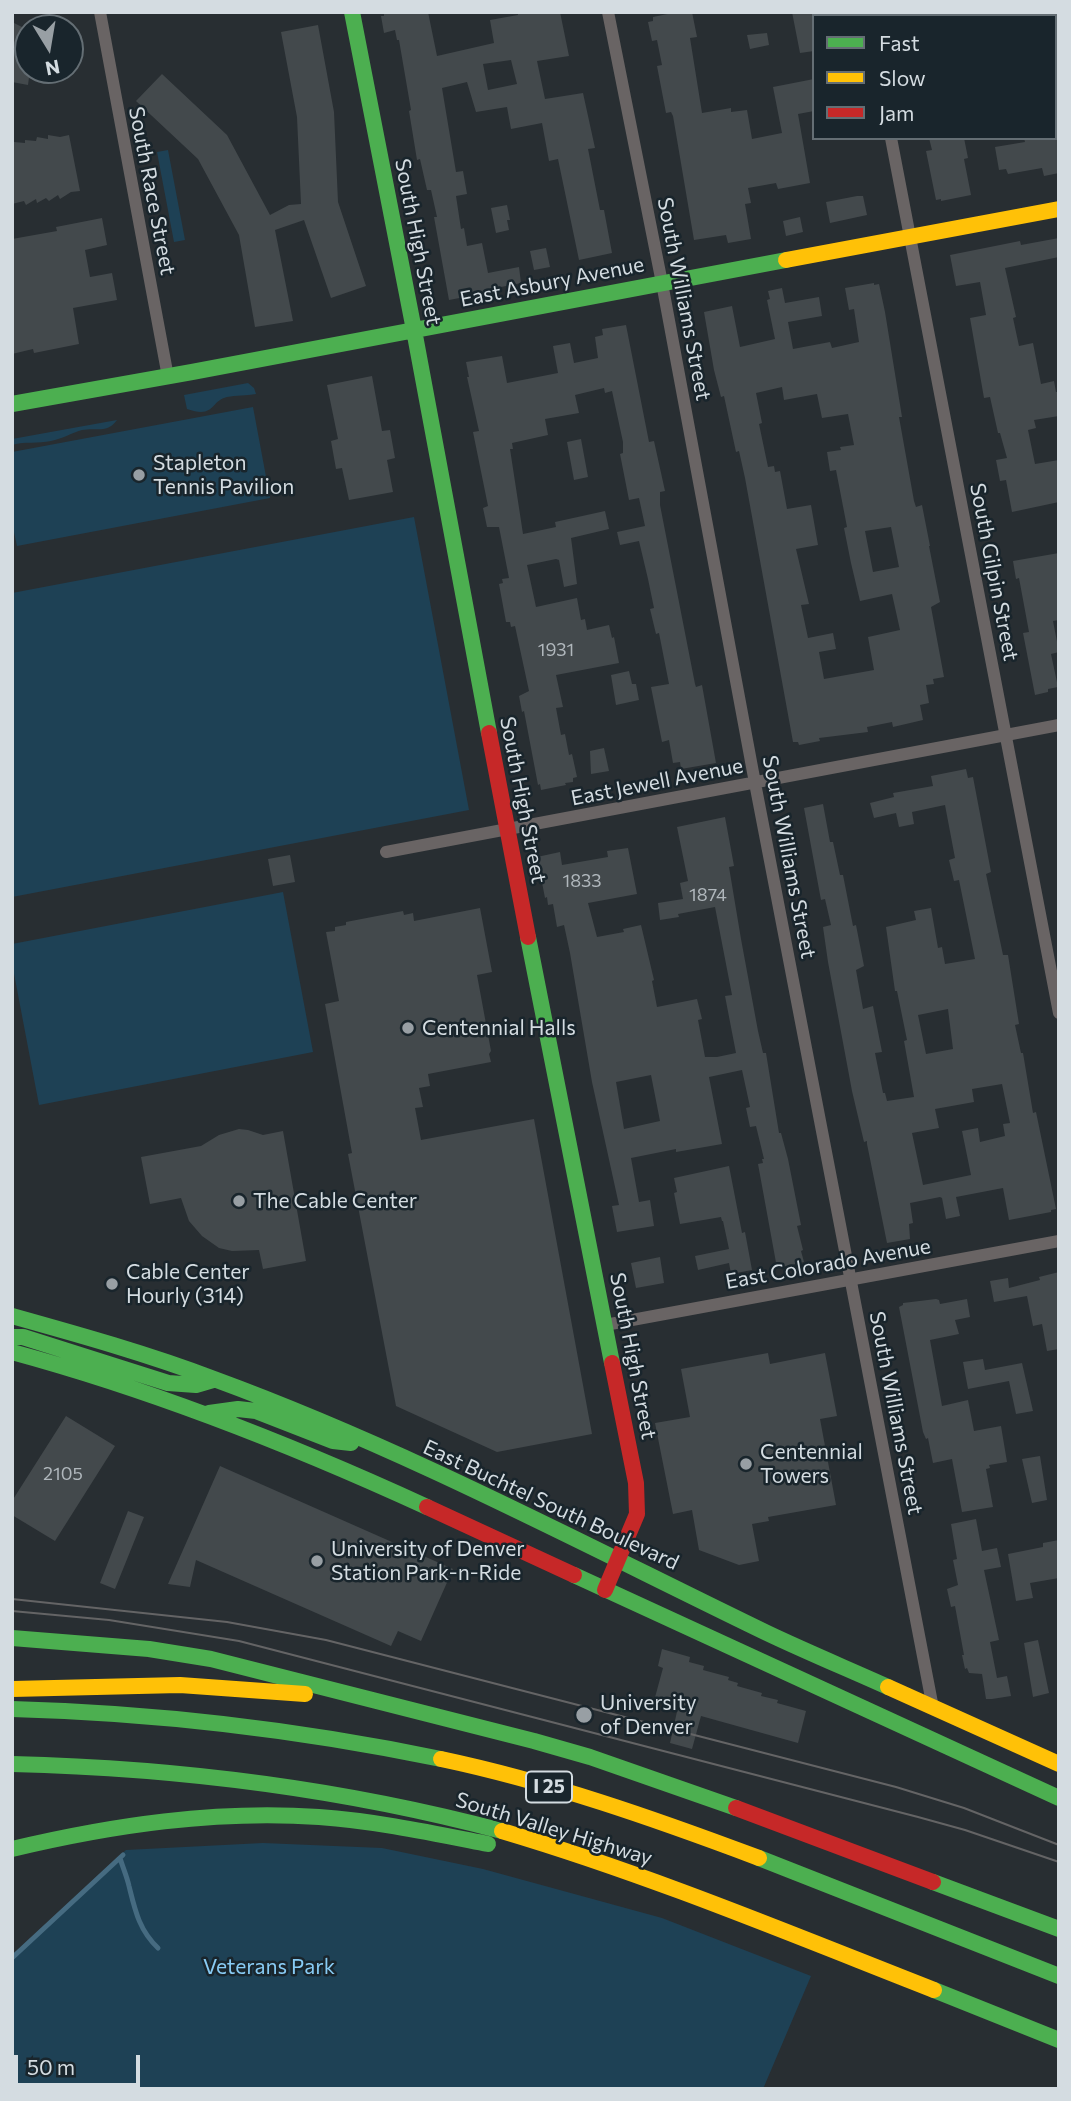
<!DOCTYPE html>
<style>
body{margin:0}
#map{position:relative;width:1071px;height:2101px;overflow:hidden;background:#282e32;font-family:Commissioner,sans-serif}
canvas{display:block}
.frame{position:absolute;inset:0;border:14px solid #d4dce1;pointer-events:none}
.legend{position:absolute;left:812px;top:14px;width:245px;height:126px;box-sizing:border-box;background:#19252c;border:2px solid #646e74;margin:0;padding:9px 12px;list-style:none;font-size:21px;color:#d4dce1}
.legend li{display:flex;align-items:center;gap:14px;height:35px}
.legend b{width:35px;border:2px solid #646e74}
.north{position:absolute;left:14px;top:14px;width:70px;height:70px;box-sizing:border-box;background:#19252c;border:2px solid #646e74;border-radius:50%;rotate:169deg;font-size:19px;font-weight:700;line-height:28px;text-align:center;color:#d4dce1}
.north::after{content:'';display:block;margin:auto;width:24px;height:32px;background:#989fa4;clip-path:polygon(50% 0,100% 100%,50% 72%,0 100%)}
.scale{position:absolute;left:14px;top:2055px;width:126px;height:32px;box-sizing:border-box;border:4px solid #d4dce1;border-top:0;padding-left:9px;font-size:21px;line-height:24px;white-space:nowrap;color:#d4dce1;-webkit-text-stroke:5px #19252c;paint-order:stroke}
</style>
<div id="map">
<canvas width="1071" height="2101"></canvas>
<div class="frame"></div>
<ul class="legend">
<li><b style="height:9px;background:#4caf50"></b>Fast</li>
<li><b style="height:9px;background:#ffc107"></b>Slow</li>
<li><b style="height:9px;background:#c62828"></b>Jam</li>
</ul>
<div class="north">N</div>
<div class="scale">50 m</div>
</div>
<script>
const ctx = document.querySelector('canvas').getContext('2d');
ctx.lineJoin = 'round';
function fillPath(path, color) { ctx.fillStyle = color; ctx.fill(path, 'evenodd'); }
function stroke(path, color, width, dash) { ctx.strokeStyle = color; ctx.lineWidth = width; ctx.lineCap = dash ? 'butt' : 'round'; ctx.setLineDash(dash || []); ctx.stroke(path); }
function label(font, color, halo, rows, align = 'center') {
  ctx.font = font + ' Commissioner,sans-serif'; ctx.lineWidth = 5; ctx.setLineDash([]); ctx.textBaseline = 'middle'; ctx.strokeStyle = halo; ctx.fillStyle = color; for (const [text, x, y, turn = 0] of rows) {
    ctx.save(); ctx.translate(x, y); ctx.rotate((+turn || 0) * Math.PI / 180); ctx.textAlign = isNaN(turn) ? turn : align; if (halo) ctx.strokeText(text, 0, 0); ctx.fillText(text, 0, 0); ctx.restore();
  }
}
const green = new Path2D(`
 M168,150l17,90 -11,2 -17,-90z
 M248,383l6,5 2,6c-10,2 -20,1 -29,3 -17,4 -12,22 -40,12l-3,-14z
 M253,407l17,91 -253,48 -5,-23v-71z
 M117,420c-10,14 -20,7 -35,10 -11,3 -20,9 -31,11 -13,3 -25,0 -39,4v-6z
 M414,517l55,293 -457,87v-304z
 M283,892l30,160 -274,53 -27,-142v-19z
 M263,1843l119,5 101,21 179,49 149,58 -48,113h-751v-134l114,-105z`);
const stream = new Path2D(`
 M120,1858c3,10 7,19 9,28 6,24 10,44 29,62
 M12,1958l111,-103`);
const building = new Path2D(`
 M384,12h44l9,44 57,-13 -4,-23 28,-5v-3h42l9,44 -32,5 8,38 38,-6 12,55 -7,1 1,5 11,56h4l8,43 -33,7 -21,-101 -9,2 -7,-38 -31,6 -4,-22 -31,5 -9,-30 -25,6 14,84 7,-1 4,23 -11,2 5,33 3,-1 3,18 15,-3 6,30 31,-6 2,16 -30,6v3l-42,8 -15,-83h3l-6,-27h-4l-7,-31 -3,1 -8,-49 2,-1 -12,-70h-2l-2,-10 -11,3 -3,-17h3zM511,60l6,24 -29,6 -5,-26z
 M677,12h15l5,25 -7,1 12,75 29,-5v4l16,-2 5,29 30,-6 -9,-46 41,-8v32l-16,3 12,69 -32,6 -2,-6 -28,5 3,15 -6,1 6,35 -23,4 -2,-8 -32,5 -21,-124 -2,-4 -5,1 -9,-47 5,-1 -5,-25 -5,1 -4,-19 5,-1v-4z
 M792,12h22v39l-14,2z
 M12,22l16,8v40h2l-2,15 -16,-3z
 M318,25l16,87 4,90 28,84 -35,12 -27,-78 -29,10 18,91 -38,6 -16,-92 -41,-76 -62,-58 26,-27 65,61 43,80 19,-10 12,-1 -4,-87 -16,-85z
 M767,33l2,12 -19,4 -3,-14z
 M48,135l12,2 9,-2 11,56 -9,1 -11,7 -2,-4 -9,6 -3,-3 -9,5 -1,-4 -10,6 -2,-4 -12,3v-58l2,-4 11,1v-3l11,1 1,-4 11,2z
 M929,138h35l4,20 -4,1 7,36 -30,6v-2l-5,1 -10,-49 6,-1z
 M1024,138h35v35l-15,3 -2,-8 -34,6 -2,-5 -7,1 -4,-23 30,-5z
 M857,196h6l4,19 -37,8 -4,-21z
 M507,205l3,15h-3l2,10 -13,3 -5,-25z
 M800,217l3,15 -17,4 -3,-15z
 M102,218l5,27 -22,5 5,27 22,-4 5,27 -44,8 6,36 -45,9 -1,-4 -21,5v-115l45,-8 -1,-4z
 M1059,238v19l-54,11 11,49 -3,1 6,28 14,-3 8,41 13,-3 2,11h3v24l-25,4 2,8 -8,2 7,34 24,-4v42l-47,10 -6,-32 -6,1 -4,-21 11,-2 -7,-25h-2l-8,-36 -6,1 -14,-80 16,-3 -6,-33 -24,4 -6,-31 70,-14 1,4z
 M546,248l4,19 -16,3 -4,-19z
 M874,283v2l5,-1 6,28 17,105h-3l15,84 2,6 6,-2 8,41h-1l11,56 -9,5 13,70 -11,2 1,5 -8,1 3,18 -9,2 3,15 -30,7 -1,-5 -25,5 1,5 -49,6 1,3 -21,4 -1,-3h-5l-48,-264 -6,-27 -3,1 -12,-56 -3,1 -7,-27 -10,-58 28,-6 8,41 35,-8 -8,-39 3,-1 -2,-8 14,-3 3,15 34,-6 3,19 -34,6 5,27 37,-7 2,6 27,-6 -5,-33 -5,1 -4,-22zM782,387l2,13 33,-6 5,24 26,-4 6,31 -14,2 1,3 -14,2 3,19 6,-1 11,57 -3,1 7,35 9,38 32,-7 8,36 -32,7 6,33 -50,9 -5,-27 17,-3 -3,-16 -25,5 -7,-33 8,-1 -13,-55 22,-4 -7,-40 -24,4 -7,-38 -5,1 -1,-6 -6,1 -9,-43 3,-1 -6,-30zM891,527l8,40 -26,5 -8,-41z
 M626,325l23,117 5,-1 11,50 -5,1v13l35,179 1,3 6,-2 14,78 -35,6 -1,-7 -7,1 -4,-23 -7,2 -11,-55 18,-3 -10,-51 -3,1 -6,-25 4,-1 -6,-29 -9,-38 -19,4 -3,-13 28,-6 -6,-28 -10,2 -9,-46 3,-1v-11l-11,-51 -7,2 -1,-5 -29,7 4,18 -34,6 3,16 -36,8 1,6h-3l13,85 33,-7 -1,-5 50,-11 4,18 -38,9 6,46 -13,3 -5,-27 -3,-1 -29,6 9,42 41,-9 4,22 4,-1 2,11 22,-5 3,13 2,-1 5,26 -63,12 7,32 -7,1 5,27 4,-1 4,21 3,-1 5,23 -4,1v4l-8,1 1,2 -25,5 -1,-6 -2,1 -14,-74 -2,1 -3,-16 10,-5 -14,-65 -4,1 -1,-5h-4l-7,-38 4,-1 -1,-4 7,-1 -10,-51h-12l-4,-19 5,-2 -15,-74 6,-1 -12,-54h2l-3,-15 36,-6 5,27 51,-10 -5,-27 17,-3 4,20 24,-5 -3,-21 8,-2 -1,-6z
 M372,376l10,55 8,-1 5,28 -8,2 6,32 -44,8 -7,-32 -6,1 -5,-28 7,-2 -11,-54z
 M581,439l7,38 -14,3 -7,-38z
 M1059,553v67l-6,1 6,31 -8,2 7,33 -10,2v3l-13,3 -12,-62 6,-1 -10,-54 -3,1 -3,-18z
 M629,671l3,13h4l3,16 -23,5 -5,-30z
 M604,748l5,23 -18,3 -1,-23z
 M966,769l2,9 5,-1 18,95 -5,2 17,81h5l11,69 -4,1 6,28h2l10,60 3,-1 20,97 -5,1v2l-42,8 -6,-32 -47,9 4,19 -14,3 -4,-21 -2,-1 -30,6 3,20 -4,1 1,15 -23,4 -20,-99v-3l-3,1 -12,-51 -24,-129 -5,-35 8,-2 -6,-26 -4,1 -17,-92 19,-4 7,38h3l7,33h3l10,51 3,-1 8,41 -8,4 7,39 10,-3 9,46 -7,1 8,40h2l2,8 27,-4 -10,-56 3,-1 -10,-49h-2l-9,-64 30,-7 -2,-9 17,-3 7,40 4,-1 3,17 30,-5 -16,-79 -5,1 -5,-21 6,-2 -10,-53 -33,7 2,12 -15,3 -3,-14 -22,5 -4,-15 24,-6 -1,-4 40,-7 -2,-10zM948,1009l5,40 -27,5 -8,-39zM1002,1084l8,39 -7,1 2,12 -25,6 -2,-14 -16,3 9,44 -48,10 -11,-52 27,-5 -4,-19 39,-7 -2,-13z
 M725,817l9,49 -5,1 12,72 17,92 5,22h3l13,80h2l7,26 13,66 -4,1 6,24 -2,1 3,11 -27,6 -19,-104 5,-1 -1,-4h2l-8,-33 -6,1 -4,-19 4,-1 -8,-37 -33,7 13,67 -46,8v-3l-45,9 8,44 11,-2 4,26 -37,6 -5,-26 7,-1 -27,-123 -22,-129 -6,-28 -7,2 -4,-23 -5,1 -1,-8 -2,1 -8,-41 23,-5 2,13 46,-8 -1,-6 21,-3 9,46 -49,9 9,34 27,-5 -1,-3 18,-4 13,55 -2,1 5,26 40,-8 5,20 -4,1 7,37h12l19,-4 -11,-57 7,-1 -17,-88 -37,7 1,3 -19,3 -2,-17 25,-4 -3,-16 8,-2 -11,-54zM651,1075l9,46 -36,8 -8,-47z
 M290,855l5,27 -22,4 -5,-27z
 M480,908l12,64 -15,3 14,76 -2,3 2,8 -63,12 2,12 -11,2 4,19 -8,1 6,32 113,-21 58,315 -95,18 -101,-46 -48,-252 4,-1 -27,-149 14,-3 -13,-69 9,-1v-4l11,-2v-3l57,-11 1,4 9,-2 1,8z
 M239,1129l9,1 15,5 20,-4 23,130 -43,8 -4,-19 -27,1 -13,-3 -17,-12 -13,-15 -8,-23 -31,6 -9,-47 60,-11 18,-11z
 M729,1166l13,67 3,-1 7,38 -21,4 -2,-11 -31,7 -3,-14 34,-7 -6,-28h-1l-1,-4 -41,7 -6,-31 3,-1 -3,-14z
 M660,1257l4,26 -28,5 -5,-25z
 M1059,1272v77l-12,2 -5,-27 -9,2 -6,-30 -33,6 -4,-21 18,-3 1,10 31,-8 -1,-3z
 M936,1299l3,1 1,4 27,-5 3,18 -15,3 4,14 -29,6 12,66 26,-6 6,31 27,-5 6,36 -18,3 1,3 -4,1 7,38 -31,5 -10,-53 -19,4 -5,-25 -2,1 -3,-7 -24,-125 4,-2v-2z
 M768,1353l2,11 55,-11 12,63 -17,3 16,86 -68,12 1,4 -17,3 7,37 -20,4 -40,-15 -7,-40 -19,4 -18,-91 35,-6 -9,-48z
 M983,1359l2,11 37,-7 11,48 -17,3 -7,-33 -41,8 -5,-27z
 M66,1416l49,30 -60,95 -43,-26v-14z
 M1040,1456l7,44 -15,3 -10,-44z
 M220,1466l233,103 -32,72 -23,-10 -7,15 -195,-86 -6,27 -22,-3z
 M128,1511l16,6 -29,72 -15,-6z
 M976,1519l6,32 15,-3 4,19 -17,3 15,70 -9,2 7,36 10,-2 4,20 -19,3h-6l-4,-25 -13,-1 -2,-5 -2,1 -3,-14h2l-9,-49 -4,1 -4,-18 11,-4 -5,-25 4,-1 -6,-35z
 M1059,1540v38l-29,5 3,15 -17,3 -8,-47 35,-7v-4z
 M1038,1640l11,53 -16,4 -9,-54z
 M662,1649l28,8 -1,5 15,4 -1,4 26,7 -1,3 10,3 -1,3 25,7 -1,3 17,4 -1,3 29,8 -8,32 -97,-27 -9,33 -22,-6 8,-36 -24,-6 9,-33 -5,-2z`);
const street = new Path2D(`
 M100,12l68,365
 M608,12l54,271 93,500 178,925
 M867,12v4
 M891,138l168,875
 M386,852l673,-127
 M605,1325l454,-84`);
const fast = new Path2D(`
 M352,12l62,318 75,403
 M12,404l180,-32 594,-112
 M528,937l84,426
 M12,1316c68,19 136,38 202,63 191,70 371,166 553,254 40,19 81,36 121,54
 M12,1337h11l145,46 28,2 17,-5
 M12,1352c144,39 280,93 415,155
 M209,1413l29,-4 18,2 77,30 18,2
 M574,1575l485,223
 M12,1638l137,11 62,10 323,82 56,16 146,51
 M12,1709c148,4 284,20 429,50
 M12,1764c167,4 328,24 490,67
 M12,1849c101,-24 203,-39 307,-32 57,4 113,16 169,27
 M759,1858l300,118
 M933,1882l126,47
 M934,1990l125,50`);
const slow = new Path2D(`
 M786,260l273,-51
 M888,1687l171,77
 M12,1689l168,-4 125,9
 M441,1759c109,23 214,60 318,99
 M502,1831c148,44 289,103 432,159`);
const jam = new Path2D(`
 M489,733l39,204
 M427,1507l147,68
 M605,1590l32,-76 -1,-31 -24,-120
 M736,1808l197,74`);
const tram = new Path2D(`
 M12,1599l215,23 99,18 570,147 68,21 95,37
 M12,1611l97,9 130,21 679,176 47,13 94,32`);
const markers = [
 [139,475,7,"#989fa4"],
 [408,1028,7,"#989fa4"],
 [239,1201,7,"#989fa4"],
 [112,1284,7,"#989fa4"],
 [746,1464,7,"#989fa4"],
 [317,1561,7,"#989fa4"],
 [584,1715,9,"#989fa4"]
];
const numberNames = [
 ["1931",556,650],
 ["1833",582,881],
 ["1874",708,895],
 ["2105",63,1474]
];
const shields = [
 [549,1787,46]
];
const shieldNames = [
 ["I 25",549,1787]
];
const streetNames = [
 ["South Race Street",152,191,79],
 ["South High Street",418,242,79],
 ["East Asbury Avenue",552,282,-11],
 ["South Williams Street",684,299,79],
 ["South Gilpin Street",994,572,79],
 ["East Jewell Avenue",657,782,-11],
 ["South High Street",523,800,79],
 ["South Williams Street",789,857,79],
 ["East Colorado Avenue",828,1264,-10],
 ["South High Street",633,1356,79],
 ["South Williams Street",896,1413,79],
 ["East Buchtel South Boulevard",551,1505,25],
 ["South Valley Highway",554,1829,17]
];
const poiNames = [
 ["Stapleton",153,463],
 ["Tennis Pavilion",153,487],
 ["Centennial Halls",422,1028],
 ["The Cable Center",253,1201],
 ["Cable Center",126,1272],
 ["Hourly (314)",126,1296],
 ["Centennial",760,1452],
 ["Towers",760,1476],
 ["University of Denver",331,1549],
 ["Station Park-n-Ride",331,1573],
 ["University",600,1703],
 ["of Denver",600,1727]
];
const parkNames = [
 ["Veterans Park",269,1967]
];
fillPath(green, '#1e4155');
stroke(stream, '#466b81', 5);
fillPath(building, '#43494c');
stroke(street, '#696464', 12);
stroke(fast, '#4caf50', 16);
stroke(slow, '#ffc107', 16);
stroke(jam, '#c62828', 16);
stroke(tram, '#646465', 2);
for (const [x, y, r, color] of markers) { const dot = new Path2D(); dot.arc(x, y, r, 0, 2 * Math.PI); ctx.fillStyle = color; ctx.fill(dot); stroke(dot, '#19252c', 2.5); }
label('18px', '#b0b7bc', null, numberNames);
for (const [x, y, w] of shields) { const box = new Path2D(); box.roundRect(x - w / 2, y - 15.5, w, 31, 5); ctx.fillStyle = '#19252c'; ctx.fill(box); stroke(box, '#d4dce1', 2); }
label('bold 19px', '#d4dce1', null, shieldNames);
label('21px', '#d4dce1', '#19252c', streetNames);
label('21px', '#d4dce1', '#19252c', poiNames, 'left');
label('21px', '#88cbf4', '#19252c', parkNames);
</script>
